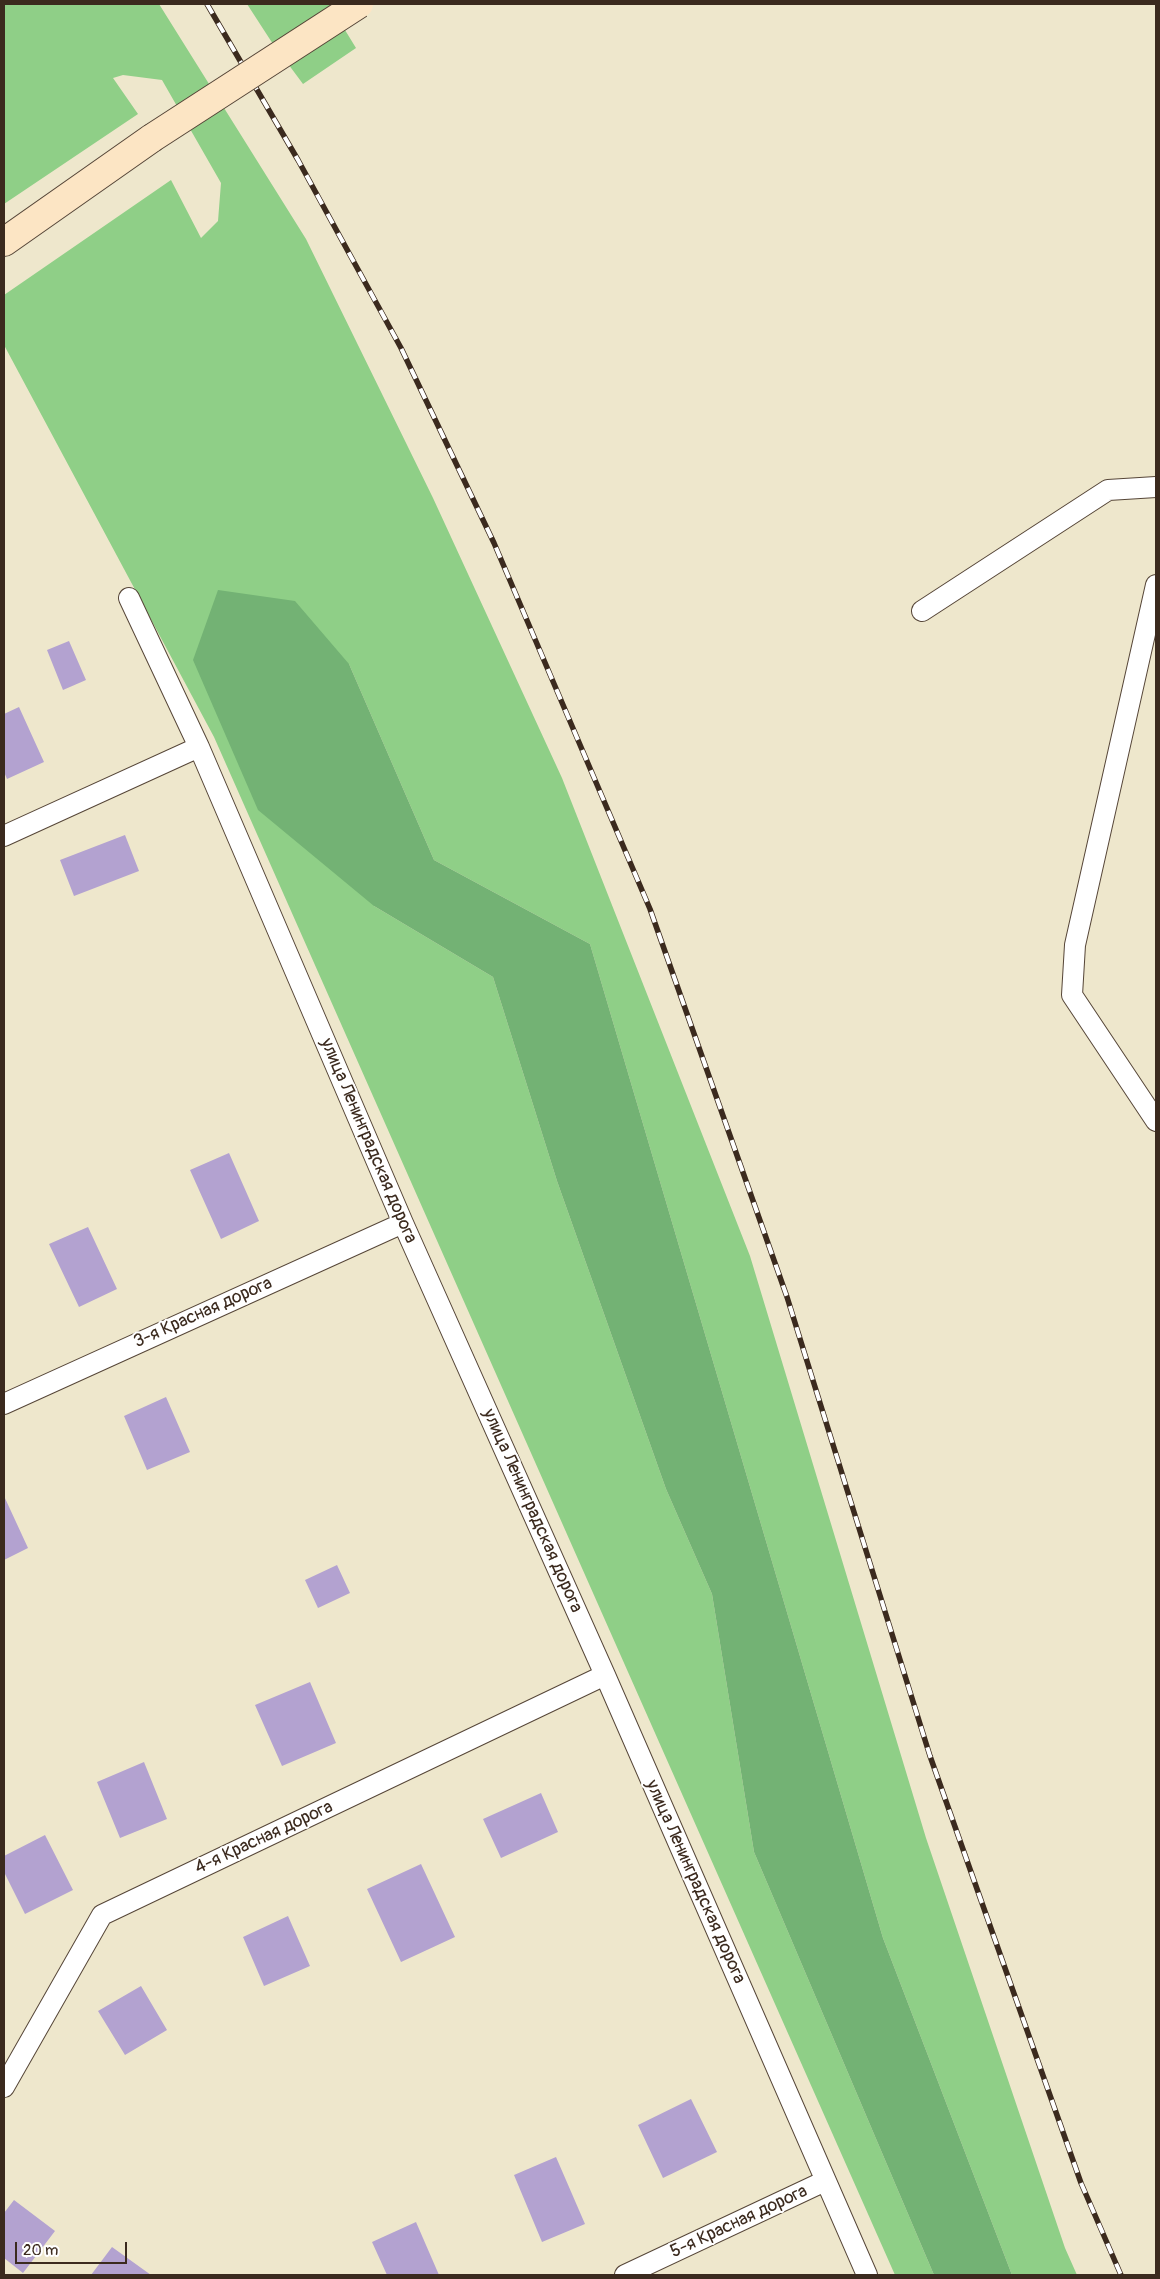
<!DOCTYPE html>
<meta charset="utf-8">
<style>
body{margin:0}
#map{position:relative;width:1160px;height:2279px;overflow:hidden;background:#eee7cc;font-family:Pangolin,sans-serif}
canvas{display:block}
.frame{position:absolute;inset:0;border:5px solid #3b2a1e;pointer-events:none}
.scale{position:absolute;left:15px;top:2242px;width:112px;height:22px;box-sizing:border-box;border:2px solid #3b2a1e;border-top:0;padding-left:6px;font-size:15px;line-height:18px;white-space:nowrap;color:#3b2a1e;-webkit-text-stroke:4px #fff;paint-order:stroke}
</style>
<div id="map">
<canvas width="1160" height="2279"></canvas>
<div class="frame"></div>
<div class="scale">20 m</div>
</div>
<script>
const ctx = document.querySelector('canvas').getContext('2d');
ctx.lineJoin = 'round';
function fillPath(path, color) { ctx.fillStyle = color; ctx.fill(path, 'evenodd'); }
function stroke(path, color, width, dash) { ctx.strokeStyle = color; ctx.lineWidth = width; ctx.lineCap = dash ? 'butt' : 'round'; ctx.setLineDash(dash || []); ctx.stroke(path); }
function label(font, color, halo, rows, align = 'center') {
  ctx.font = font + ' Pangolin,sans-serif'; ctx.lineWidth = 4; ctx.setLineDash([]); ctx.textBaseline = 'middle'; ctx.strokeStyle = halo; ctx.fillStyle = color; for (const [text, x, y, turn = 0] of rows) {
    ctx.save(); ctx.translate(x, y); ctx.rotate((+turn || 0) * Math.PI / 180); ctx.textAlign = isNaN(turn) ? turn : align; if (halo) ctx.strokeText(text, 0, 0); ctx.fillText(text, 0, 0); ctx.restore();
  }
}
const green = new Path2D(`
 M4,4h155l147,235 127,259 129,280 188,478 176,582 139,410 12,27h-65l-129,-337 -293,-994 -156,-84 -85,-196 25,242 119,71 64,204 109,308 46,105 42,258 180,423h-39l-681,-1538 -210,-392v-50l167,-115 30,58 17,-17 3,-38 -59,-103 -39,-5 -10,3 25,36 -134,90z
 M247,4h82l27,44 -53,36 -32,-43z`);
const forest = new Path2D(`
 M218,590l77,11 54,63 85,196 156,84 293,994 129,337h-78l-180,-423 -42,-258 -46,-105 -109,-308 -64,-204 -119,-71 -116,-96 -65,-150z`);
const building = new Path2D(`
 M69,641l17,39 -23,10 -16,-40z
 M19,707l25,55 -37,17 -3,-7v-58z
 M125,835l14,36 -65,25 -14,-36z
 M229,1153l30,68 -38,18 -31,-69z
 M88,1227l29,62 -38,18 -30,-63z
 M166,1397l24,55 -43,18 -23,-54z
 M4,1496l24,52 -24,12z
 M337,1565l13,28 -32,15 -13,-28z
 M310,1682l26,61 -54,23 -27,-61z
 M144,1762l23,57 -47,19 -23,-56z
 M541,1793l17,39 -57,26 -18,-39z
 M45,1835l28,55 -48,24 -21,-42v-16z
 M421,1864l34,73 -54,25 -34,-73z
 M288,1916l22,50 -46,20 -21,-49z
 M141,1986l26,44 -42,25 -27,-44z
 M691,2099l26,53 -54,26 -25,-53z
 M556,2157l29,67 -43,18 -28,-67z
 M14,2200l41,31 -32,42 -19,-15v-45z
 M416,2222l23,53h-52l-15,-33z
 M112,2247l39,28h-60z`);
const lane = new Path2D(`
 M1156,585l-81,360 -3,50 84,126
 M129,598l70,149 204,476 202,452 262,600
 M922,611l186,-121 48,-3
 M4,836l195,-89
 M4,1404l399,-181
 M4,2087l98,-172 503,-240
 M625,2275l200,-94`);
const secondary = new Path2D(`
 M4,242l148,-104`);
const rail = new Path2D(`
 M207,4l91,156 103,188 93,195 156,366 137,388 143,459 151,427 40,92`);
const secondaryBridge = new Path2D(`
 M152,138l207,-134`);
const streetNames = [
 ["улица Ленинградская дорога",368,1141,67],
 ["3-я Красная дорога",203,1313,-24],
 ["улица Ленинградская дорога",532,1511,66],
 ["4-я Красная дорога",264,1838,-25],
 ["улица Ленинградская дорога",695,1882,66],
 ["5-я Красная дорога",739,2222,-25]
];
fillPath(green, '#8fcf87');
fillPath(forest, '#73b274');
fillPath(building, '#b3a2d0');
stroke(lane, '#564638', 22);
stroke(secondary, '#564638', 30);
stroke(lane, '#fff', 20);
stroke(secondary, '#fce5c4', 28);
stroke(rail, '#3b2a1e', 5.5);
stroke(rail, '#fff', 4, [11]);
stroke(secondaryBridge, '#564638', 30, []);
stroke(secondaryBridge, '#fce5c4', 28);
label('18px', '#3b2a1e', '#fff', streetNames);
</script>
